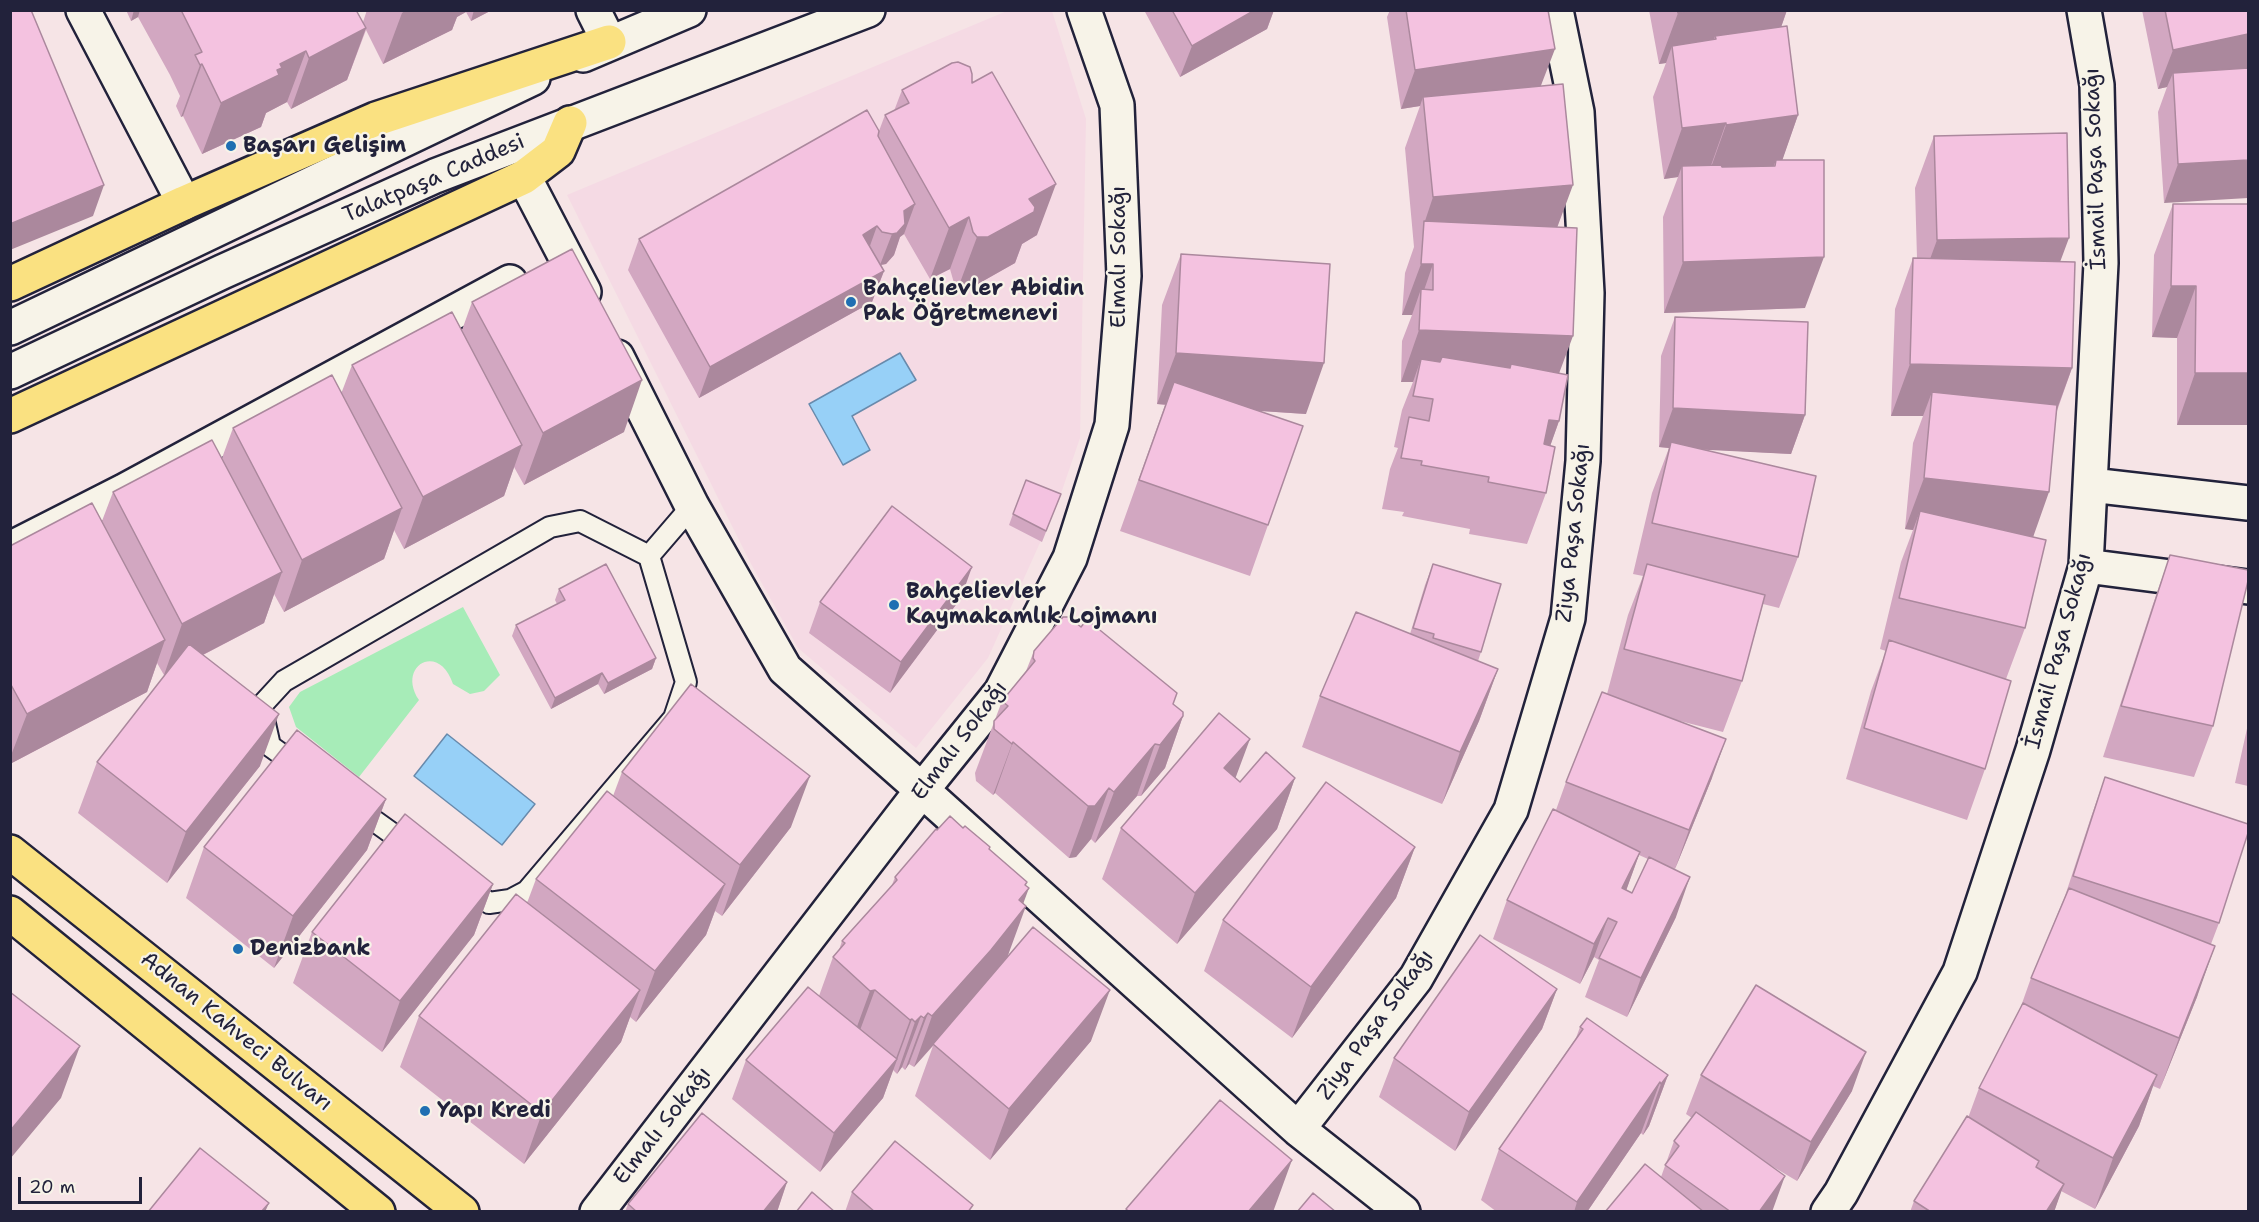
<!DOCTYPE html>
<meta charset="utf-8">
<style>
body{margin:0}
#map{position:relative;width:2259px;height:1222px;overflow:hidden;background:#f6e4e6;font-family:"Shantell Sans",sans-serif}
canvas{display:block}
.frame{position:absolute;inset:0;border:12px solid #22223b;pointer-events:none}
.scale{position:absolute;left:18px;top:1177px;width:124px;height:27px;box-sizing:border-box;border:3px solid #22223b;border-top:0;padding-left:8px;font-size:18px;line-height:21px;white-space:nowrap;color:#22223b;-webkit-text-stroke:4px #f7f3e8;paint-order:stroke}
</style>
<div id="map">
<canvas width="2259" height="1222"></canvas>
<div class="frame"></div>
<div class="scale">20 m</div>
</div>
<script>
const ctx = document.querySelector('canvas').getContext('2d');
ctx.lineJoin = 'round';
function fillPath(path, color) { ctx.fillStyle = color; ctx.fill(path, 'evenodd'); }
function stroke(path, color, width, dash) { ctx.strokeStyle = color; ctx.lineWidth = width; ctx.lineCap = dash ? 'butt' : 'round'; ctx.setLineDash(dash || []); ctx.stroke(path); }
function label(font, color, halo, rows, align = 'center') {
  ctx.font = font + ' "Shantell Sans",sans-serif'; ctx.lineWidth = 4.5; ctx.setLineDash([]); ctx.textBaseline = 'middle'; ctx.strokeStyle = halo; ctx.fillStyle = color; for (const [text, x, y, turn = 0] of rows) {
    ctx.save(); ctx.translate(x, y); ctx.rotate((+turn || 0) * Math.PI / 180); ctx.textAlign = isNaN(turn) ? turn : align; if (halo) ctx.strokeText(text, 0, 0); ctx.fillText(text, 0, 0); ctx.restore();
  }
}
const built = new Path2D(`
 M1007,11h45l34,108 -6,319 -23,67 -69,153 -72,90 -118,-100 -48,-86 -183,-367z`);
const green = new Path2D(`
 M463,607l37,68 -16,16 -14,3 -17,-10c-14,-43 -57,-18 -34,16l-60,77 -63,-50 -7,-20 11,-15z`);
const water = new Path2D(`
 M900,353l16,27 -64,36 18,34 -27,15 -34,-61z
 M447,734l88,70 -33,41 -88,-69z`);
const service = new Path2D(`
 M580,521l69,35 37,126 -12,36 -147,173 -17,9 -21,3 -219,-157 -9,-40 23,-25 266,-154z
 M649,556l43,-50`);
const minor = new Path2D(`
 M83,10l101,193
 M593,10l16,32
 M524,177l60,115
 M617,357l75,149 93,163 137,121 376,339 105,83
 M2091,485l157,18
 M10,549l114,-58 386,-209
 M2086,566l162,21
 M1298,1129l118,-151 95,-168 57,-192 15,-157 4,-168 -10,-181 -21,-102
 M597,1212l325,-422 79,-98 69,-134 42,-133 12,-149 -7,-171 -33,-95
 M1828,1212l13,-19 119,-221 73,-222 53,-184 15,-303 -4,-178 -13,-75`);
const secondary = new Path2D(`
 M583,55l106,-45
 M10,328l523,-250
 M10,372l212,-100 213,-96 433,-166`);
const primary = new Path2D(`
 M10,284l174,-81 192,-84 233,-77
 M10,416l514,-239 34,-26 12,-28
 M10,852l452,360
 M10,913l368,299`);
const wall = new Path2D(`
 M126,10h230l7,12 4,-12h125l-21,11 -5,-9 -9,5 -5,13 -69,34 -17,-34 -19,50 -56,29 -4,-7 -21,11 -5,14 -59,27 -19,-38 -2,1 -5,-11 4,-10 -10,-21 -32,-58 -7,4z
 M1144,10h130l-7,19 -87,48z
 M1390,10h158l-7,76 16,141 2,194 -9,25 -4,47 -19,51 -58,-10 1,-5 -68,-13 2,-4 -22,-3 8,-40 8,-21 -4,-1 8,-37 11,-28h-12l1,-41 10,-26h-10l3,-42 9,-26 -9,-99 15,-42 -19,3 -14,-92z
 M1649,10h138l-6,17 17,88 -16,45 23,148 -141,5 -1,-96 15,-40 -14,2 -11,-82 13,-34 -7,1z
 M2142,10h106l-84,193 -6,-91 9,-25 -9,2z
 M972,83l65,152 -15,9 -7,19 -46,26 -11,-1 -4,-5 -4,-14 -20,10 -26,-45 -4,3 -6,18 -8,9 -5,1 3,6 -12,31 -173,96 -71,-128 11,-31 240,-108 6,-16 9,-4 8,-21z
 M1934,136l126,126 12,106 -15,43 -24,126 -8,91 -19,51 -21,90 -18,51 -121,-41 25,-88 15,-40 -6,-2 21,-87 12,-32 -8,-1 8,-86 10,-27h-32l4,-107 18,-51h4l-2,-70z
 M2173,204l75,221h-71v-87l-25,-1 2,-82z
 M1181,254l125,160 -46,-3 8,114 -18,51 -130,-45 45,-126 -8,-1 5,-99z
 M472,302l152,130 -100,53 -10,-18 -10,29 -100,53 -10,-19 -10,29 -100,53 -10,-18 -10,29 -61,32 57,111 -93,117 -89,-70 19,-51 69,-88 -2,1 -7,-12 -10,29 -137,72v-218l92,-25 11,-29 109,-34 11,-30 108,-34 11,-29 110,-35z
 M1675,317l130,98 -14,39 -89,-5 96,108 -19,51 -16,-4 -21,77 -19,51 -47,-12 36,58 -37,91 -8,-3 9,51 -49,100 -42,-20 14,-37 -5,-3 -14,27 -87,-45 14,-39 49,-90 10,-28 41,-88 21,-79 15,-39 -10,-2 19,-81 17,-45 -10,-1 2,-91zM1639,855l9,4 -16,34 -6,-3z
 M1061,494l-19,48 -33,-17 4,-11z
 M2170,555l43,171 -19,51 -91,-20 49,-150z
 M1433,564l48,88 -3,9 20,8 -19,52 -37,83 -140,-57 18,-51 90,-62 15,-49z
 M559,589l97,69 -4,11 -48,25 -6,-10 -47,25 -39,-73 4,-11 41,-21 -2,-4z
 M961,598l-71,95 -81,-60 11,-31z
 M1034,651l139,53 10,12 -18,52 -24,28h-4l-42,47 -4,-4 -15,18 -7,1 -74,-65 -2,2 -17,-14 -1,-8 27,-72 24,-30z
 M2248,724v62l-13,-3z
 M622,772l169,55 -69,89 -7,-5 -9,24 -70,87 -6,-5 -9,25 -97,122 -124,-97 19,-51 108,-113 9,-24 77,-83z
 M2105,777l114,146 -8,21 -14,53 -37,92 -7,-3 -14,40 -44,83 -34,-18 -7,21h-144l4,-11 54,-83 11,-30 41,-79 11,-31 34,-82 26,-79z
 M1236,778l4,4 55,-4 -18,51 -100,115 -75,-65 19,-51z
 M386,799l-19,51 -93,118 -88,-70 18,-51z
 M963,828l27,19 -1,2 37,37 -3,18 -16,54 84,83 -101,119 -75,-64 18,-50 -19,21 -5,-3 -4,6 -3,-3 -5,7 -4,-4 -10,28 -63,74 -88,-73 14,-39 73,-64 14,-39 6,-7 3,-9 50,-56 3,-8 42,-47z
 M1415,847l-19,51 -104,140 -88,-67 19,-51z
 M493,884l-19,51 -92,117 -89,-69 19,-51z
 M1557,989l-15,40 -87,122 -76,-54 15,-39z
 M1580,1027l88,48 -19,51 -6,9 -2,-2 -54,79h-90l-16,-12 18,-51 77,-111z
 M1701,1075l151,16 -55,90 -32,-19 7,50h-167l56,-35 13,-36 18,-23 -6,-4z
 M787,1182l-10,30h-152l3,-8z
 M852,1192l119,20h-126z`);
const shadedWall = new Path2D(`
 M134,10h6l-2,7 -7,4z
 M406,10h61l-1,2 -9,5 -5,13 -69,34 19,-51z
 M474,10h18l-21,11z
 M1255,10h19l-7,19 -87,48 12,-31z
 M1693,10h94l-12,35 -59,-6 -1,-3 -7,20 -36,-10 -6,17 -7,1 19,-51z
 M366,28l-19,52 -56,29 18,-51z
 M2248,34v36l-75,3 -6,14 -9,2 15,-39z
 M1555,49l-15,39 -117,9 -3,9 -19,3 14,-39z
 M306,51l-19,51 -21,11 -5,14 -59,27 19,-51 59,-39z
 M202,64l-19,52 -2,1 19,-52z
 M1798,115l-18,52 -4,-7 -3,8 -65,8 18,-51z
 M1726,123l-18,51 -26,-8 -4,11 -14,2 18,-51z
 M2248,160v38l-84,5 14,-39z
 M1056,184l-19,51 -15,9 -7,19 -46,26 -11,-1 19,-51 52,-38z
 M104,185l-11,31 -83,34v-26z
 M1573,185l-19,51 -130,-12 9,-27z
 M915,204l-11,30 -4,3 -6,18 -8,9 -6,1 12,-31 12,-23z
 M969,217l-19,52 -20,10 19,-51z
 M877,226l-11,31 -3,-22z
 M2069,238l-19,51 -132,3 19,-52z
 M1824,257l-19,51 -141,5 19,-51z
 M1421,264h12l-12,35v-10l-9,26h-10z
 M884,271l-12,31 -173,96 11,-31z
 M2171,286h25l-19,52 -25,-1z
 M1419,330l154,6 -19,51 -50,-2 -83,-26 -8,23h-12z
 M1176,353l148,10 -18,51 -149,-10z
 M1910,364l162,4 -19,52 -121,-28 -9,24h-32z
 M2195,373h53v52h-71z
 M642,380l-18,52 -100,53 19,-52z
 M1673,408l132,7 -14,39 -122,-6 2,-6 -2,6 -10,-1z
 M1549,420l10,1 -18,51 -10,-1z
 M522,445l-18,51 -100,53 19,-52z
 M1924,478l125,14 -18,51 -111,-32 -7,19 -8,-1z
 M402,508l-18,51 -100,53 18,-52z
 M972,567l-11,31 -71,95 11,-31z
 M282,572l-18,51 -100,52 18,-51z
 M165,640l-18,52 -137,72v-6l17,-44z
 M656,658l-4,11 -48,25 4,-11z
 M1498,669l-19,52 -37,83 18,-52z
 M602,673l-4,11 -47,25 4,-11z
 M279,714l-19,52 -93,117 19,-51z
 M1183,716l-18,52 -24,28 19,-51z
 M1250,739l-19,51 -7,-22z
 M1726,739l-14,39 -37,91 14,-39z
 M1013,742l-18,51 -2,2 19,-51z
 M1155,744l-18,52 -42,47 19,-51z
 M810,776l-19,51 -69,89 18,-51z
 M1295,778l-18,51 -100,115 18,-51z
 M1109,788l-18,51 -15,18 -7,1 19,-52z
 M386,799l-19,51 -93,118 19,-52z
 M1415,847l-19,51 -104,140 19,-51z
 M1640,852l-14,39 -4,-3z
 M1690,877l-14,40 -49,100 14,-39z
 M493,884l-19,51 -92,117 18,-51z
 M725,884l-19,51 -70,87 19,-51z
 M1029,888l-10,27 7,-9 -19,52 -35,43 -58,66 18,-51z
 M1608,918l-14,39 -14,27 14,-40z
 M2215,946l-18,51 -37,92 19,-51z
 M1557,989l-15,40 -87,122 14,-39z
 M640,990l-19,52 -97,122 18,-51z
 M875,990l-19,51 -5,2 19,-52z
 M1110,990l-19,51 -101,119 19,-51z
 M928,1013l-19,51 -4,6 19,-52z
 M921,1016l-19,51 -5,7 18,-52z
 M912,1019l-29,79 -63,74 14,-39 61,-72 15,-41z
 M80,1046l-19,52 -51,61v-28z
 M1866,1052l-14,39 -55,90 14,-39z
 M1668,1075l-19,51 -6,9 18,-51z
 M2157,1075l-18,51 -44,83 18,-51z
 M1660,1082l-19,51 -54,79h-13l3,-10z
 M1292,1160l-19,52h-25z
 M1785,1176l-13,36h-13z
 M787,1182l-10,30h-14z
 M2064,1184l-10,28h-8z
 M269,1203l-4,9h-4z`);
const building = new Path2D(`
 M10,10h21l73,175 -94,39z
 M181,10h175l10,18 -57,30 -3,-7 -26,13 2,4 -5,2 2,5 -58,28 -19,-39 -2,1 -5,-10 7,-3z
 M1172,10h83l-63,36z
 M1406,10h142l7,39 -140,21z
 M1677,10h16l-15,3z
 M2165,10h83v24l-75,16z
 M1787,26l11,89 -72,10v-2l-44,5 -10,-82 44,-7 -1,-3z
 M958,62l12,5 2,7v9l20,-11 64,112 -27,15 6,8 -1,5 -46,25h-11l-4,-5 -4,-15 -20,11 -64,-113 24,-12 -7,-13 50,-27z
 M2248,68v92l-70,4 -5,-91z
 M1563,84l10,101 -140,12 -10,-100z
 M867,110l12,21 -1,5 37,68 -11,7 1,13 -8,9 -5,1 -10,-2 -5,-6 -14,9 21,36 -174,96 -71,-128z
 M2067,133l2,105 -132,2 -3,-104z
 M1776,160h48v97l-141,5 -1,-96 39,-1 1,2 53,-1z
 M2173,204h75v169h-53l1,-87h-25z
 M1424,221l153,7 -4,108 -154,-6 2,-41 12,1v-26h-12z
 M572,249l70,131 -99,53 -71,-131z
 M1181,254l149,10 -6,99 -148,-10z
 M1913,258l162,4 -3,106 -162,-4z
 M452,312l70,133 -99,52 -71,-132z
 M1675,317l133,5 -3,93 -132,-7z
 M1442,357l68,11 1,-4 57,11 -9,46 -10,-1 -5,24 11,3 -9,46 -58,-11 1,-5 -68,-12 1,-4 -21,-3 8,-41 20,4 4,-22 -20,-3 8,-37 19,3z
 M332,375l70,133 -100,52 -69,-132z
 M1174,382l129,44 -35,99 -129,-45z
 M1932,392l125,13 -8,87 -125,-14z
 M212,440l70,132 -100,52 -69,-132z
 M1671,442l145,34 -18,81 -146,-34z
 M1026,480l35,14 -15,37 -33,-17z
 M92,503l73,137 -138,74 -17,-31v-137z
 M892,506l80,61 -71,95 -81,-60z
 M1920,511l126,29 -21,88 -126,-30z
 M2170,555l78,15v11l-35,145 -92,-20z
 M606,564l50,94 -48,25 -6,-10 -47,25 -39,-73 49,-25 -6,-11z
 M1433,564l68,20 -20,68 -48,-14 1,-4 -21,-6z
 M1647,564l118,31 -23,86 -118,-32z
 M1356,612l142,57 -38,83 -140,-56z
 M1063,617h6l12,10 4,-5h5l87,71 -4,11 10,8v4l-23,29 -5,-1 -41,48 -5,-4 -14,18h-7l-75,-64 -1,2 -18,-15v-8l14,-15 -6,-5 33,-40 -2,-3 1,-7z
 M1889,640l122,41 -26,88 -121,-41z
 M189,644l90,70 -93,118 -89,-70z
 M691,684l119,92 -70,89 -118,-93z
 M1602,692l124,47 -37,91 -123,-48z
 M1219,713l31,26 -26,29 16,14 26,-30 29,26 -100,115 -74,-65z
 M297,730l89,69 -93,117 -89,-69z
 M2105,777l143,47v9l-29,90 -146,-47z
 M1326,782l89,65 -104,140 -88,-67z
 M607,791l118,93 -70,87 -119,-92z
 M1553,809l87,43 -18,36 10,5 17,-36 41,20 -49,101 -42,-20 18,-36 -9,-4 -14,26 -87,-44z
 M405,814l88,70 -93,117 -88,-69z
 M950,816l13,12 2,-2 25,21 -1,2 38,33 -2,3 4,3 -10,12 7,6 -35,44 -59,66 -4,-3 -4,5 -3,-2 -6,6 -3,-3 -2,1 -35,-30 -5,1 -37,-34 12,-14 -3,-2 55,-61 -2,-3 41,-48 1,1z
 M2069,888l146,58 -36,92 -148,-60z
 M516,894l124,96 -98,123 -123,-97z
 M1033,927l77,63 -101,119 -76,-65z
 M1480,935l77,54 -88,123 -75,-54z
 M1756,985l110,67 -55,90 -110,-67z
 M808,987l89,72 -63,74 -88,-73z
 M10,992l70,54 -70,85z
 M2023,1003l134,72 -44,83 -134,-70z
 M1587,1018l81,57 -7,9 -1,-2 -83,120 -78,-53 84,-120 -3,-2z
 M1220,1100l72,60 -44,52h-119l-3,-3z
 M1696,1112l89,64 -26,36h-28l-66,-47 14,-19 -5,-5z
 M702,1113l85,69 -24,30h-126l-9,-8z
 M1967,1116l72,45 -3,6 28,17 -18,28h-115l-17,-11z
 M895,1141l78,64 -5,7h-93l-23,-20z
 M200,1148l69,55 -8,9h-113z
 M1645,1164l59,48h-99z
 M812,1192l23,20h-39z
 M1313,1193l23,19h-39z`);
const markers = [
 [231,146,6,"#1f6fb2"],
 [851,302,6,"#1f6fb2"],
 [894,605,6,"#1f6fb2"],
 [238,949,6,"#1f6fb2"],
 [425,1111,6,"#1f6fb2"]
];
const poiNames = [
 ["Başarı Gelişim",243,146],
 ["Bahçelievler Abidin",863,289],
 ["Pak Öğretmenevi",863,314],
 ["Bahçelievler",906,592],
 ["Kaymakamlık Lojmanı",906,617],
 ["Denizbank",250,949],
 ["Yapı Kredi",437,1111]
];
const streetNames = [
 ["İsmail Paşa Sokağı",2096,169,-92],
 ["Talatpaşa Caddesi",434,179,-23],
 ["Elmalı Sokağı",1119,257,-90],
 ["Ziya Paşa Sokağı",1574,533,-84],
 ["İsmail Paşa Sokağı",2059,651,-75],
 ["Elmalı Sokağı",960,741,-53],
 ["Ziya Paşa Sokağı",1376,1025,-54],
 ["Adnan Kahveci Bulvarı",236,1032,39],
 ["Elmalı Sokağı",663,1126,-52]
];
fillPath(built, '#f5dae4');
fillPath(green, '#a7ecb8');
fillPath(water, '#97d0f7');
stroke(water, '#688aac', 1.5);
stroke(service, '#22223b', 24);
stroke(minor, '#22223b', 38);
stroke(secondary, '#22223b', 38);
stroke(primary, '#22223b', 38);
stroke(service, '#f7f3e8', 20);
stroke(minor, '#f7f3e8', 33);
stroke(secondary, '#f7f3e8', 33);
stroke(primary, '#fae181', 33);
fillPath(wall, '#d2a7c1');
fillPath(shadedWall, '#ab889d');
fillPath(building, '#f4c2e0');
stroke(building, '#ab889d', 1.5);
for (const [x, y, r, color] of markers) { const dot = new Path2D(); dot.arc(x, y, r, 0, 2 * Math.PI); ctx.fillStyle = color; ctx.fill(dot); stroke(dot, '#f7f3e8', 2); }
label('bold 22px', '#22223b', '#f7f3e8', poiNames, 'left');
label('22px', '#22223b', '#f7f3e8', streetNames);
</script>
